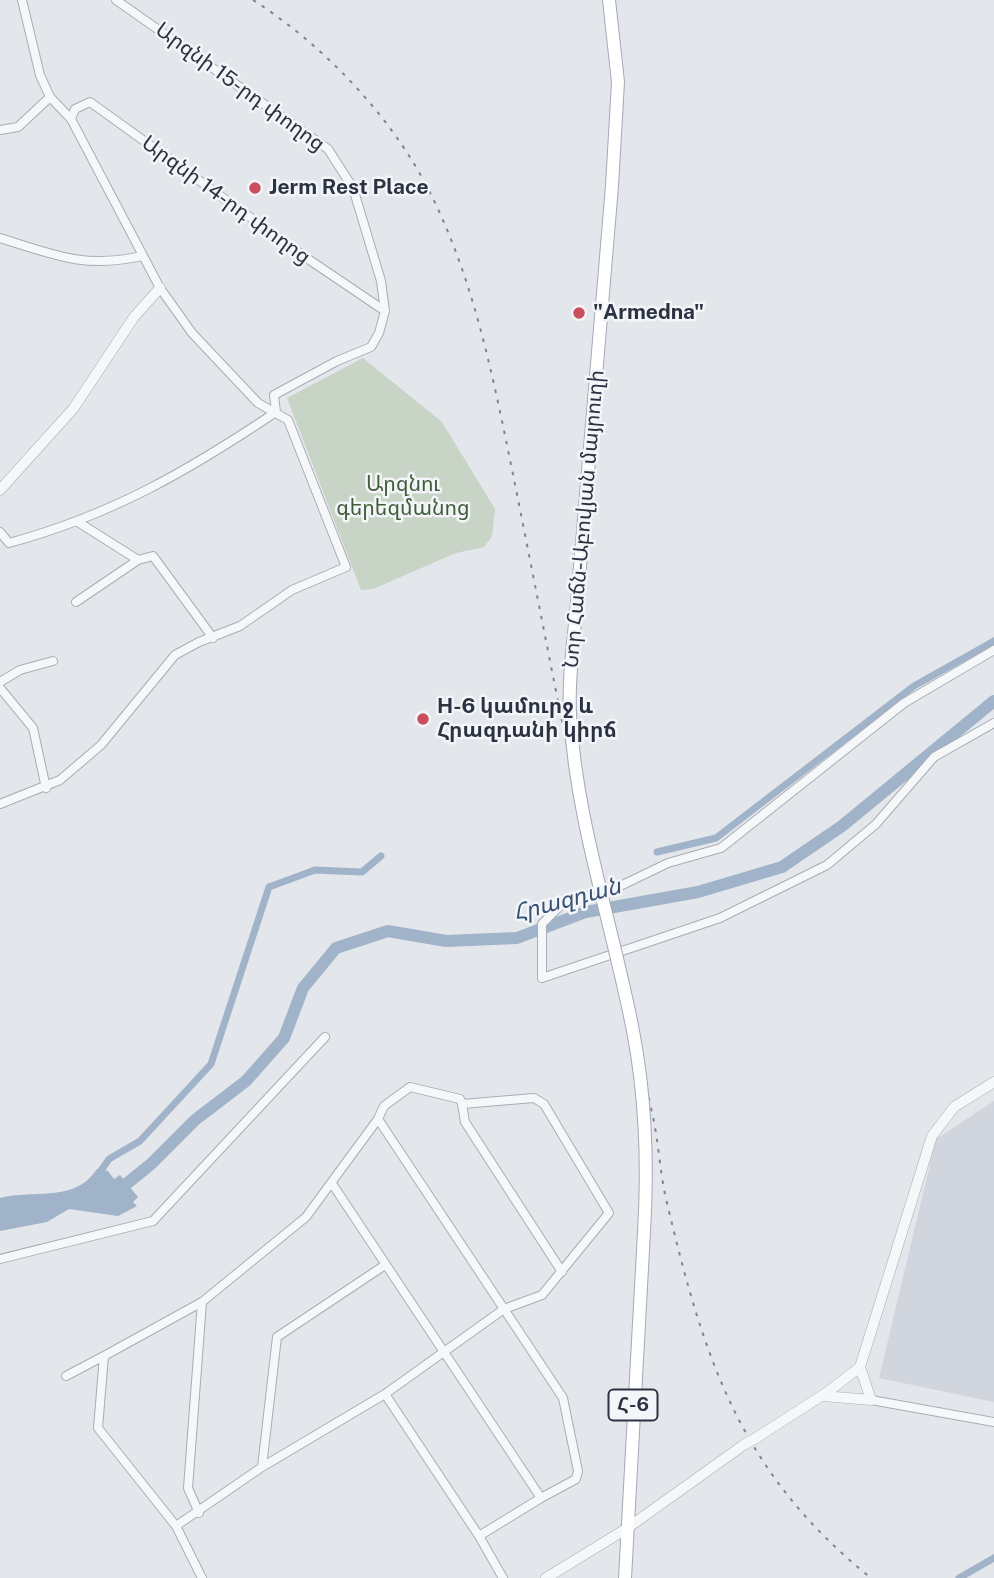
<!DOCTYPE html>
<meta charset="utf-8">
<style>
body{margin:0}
canvas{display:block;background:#e3e6eb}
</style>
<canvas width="994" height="1578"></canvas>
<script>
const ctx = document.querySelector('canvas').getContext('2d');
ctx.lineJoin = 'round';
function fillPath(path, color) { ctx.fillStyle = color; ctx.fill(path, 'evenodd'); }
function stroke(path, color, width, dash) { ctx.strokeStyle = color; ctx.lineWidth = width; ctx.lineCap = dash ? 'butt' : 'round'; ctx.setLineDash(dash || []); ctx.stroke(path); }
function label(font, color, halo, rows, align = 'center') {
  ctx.font = font + ' "Public Sans","Noto Sans Armenian",sans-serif'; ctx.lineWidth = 5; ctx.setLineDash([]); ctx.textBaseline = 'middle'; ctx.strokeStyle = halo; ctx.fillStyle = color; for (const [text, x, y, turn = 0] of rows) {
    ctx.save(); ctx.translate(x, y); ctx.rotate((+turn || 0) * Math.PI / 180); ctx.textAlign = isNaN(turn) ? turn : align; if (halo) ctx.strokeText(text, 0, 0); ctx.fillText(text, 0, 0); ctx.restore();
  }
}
const built = new Path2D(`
 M994,1101v301l-115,-24 57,-239z`);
const green = new Path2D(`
 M363,358l79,64 53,87 -3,27 -8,11 -28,6 -83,36 -12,1 -74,-192z`);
const water = new Path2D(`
 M97,1169l11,2 6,8 6,-4 18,22 -5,5 4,4 -19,10 -49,-7 -22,13 -47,9v-33c35,-9 75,5 97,-29z`);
const canal = new Path2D(`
 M657,852l59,-14 198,-152 80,-45
 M98,1175l11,-16 31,-18 71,-77 58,-177 46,-17 47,2 19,-16
 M959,1578l35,-20`);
const river = new Path2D(`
 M114,1194l37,-30 44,-44 51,-39 38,-43 19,-50 33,-40 52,-17 58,10 71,-3 69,-26 112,-20 84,-25 60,-41 152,-125`);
const minor = new Path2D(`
 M116,0l212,149 25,39 28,93 4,30 -6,22 -8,14 -34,14 -63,34 2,17
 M71,119l4,-10 15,-7 221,159 74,50
 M0,130l18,-3 32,-30
 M0,238c54,17 85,31 142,18
 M78,522l60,38 15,-4 60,82
 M0,532l9,11c103,-28 179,-72 267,-131
 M76,602l62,-42
 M994,650l-90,53 -183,145 -53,15 -56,27 -48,12 -22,22v54l178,-60 107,-53 49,-41 58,-67 60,-34
 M0,682l20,-12 33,-9
 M0,688l33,40 13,60
 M0,804l60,-24 41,-35 74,-90 24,-13 41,-16 52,-36 54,-23 -58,-147 -30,-17 -66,-70 -32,-45 -89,-169 -21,-22 -10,-22 -18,-75
 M462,1104l3,18 97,150
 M333,1185l208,313 -62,38 24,42
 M0,1259l153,-38 172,-184
 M66,1376l38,-20
 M385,1394l94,142
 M871,1400l123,22
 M262,1467l15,-130 108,-72
 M199,1513l-11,-25 14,-186 104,-85 72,-98 185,279 15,73 -2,8 -35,19
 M176,1526l-78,-98 6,-72 98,-54
 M202,1578l-26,-52 86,-59 123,-73 119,-85 38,-14 67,-82 -65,-109 -10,-6 -72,6 -2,-5 -50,-12 -26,19 -6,13`);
const tertiary = new Path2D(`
 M0,490l73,-81 61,-92 26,-29
 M823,1396l48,4 -11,-33
 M756,1438l73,-47 31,-24 72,-231 22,-29 40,-25
 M546,1578l80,-49 119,-85`);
const primary = new Path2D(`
 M577,602l35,-416 6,-104 -9,-82
 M625,1578l19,-346`);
const rail = new Path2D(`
 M253,0c75,48 147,125 184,207 36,77 54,160 71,243 18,88 35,177 53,266 27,134 62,267 92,401 6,28 7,58 14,86 37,156 73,270 204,375`);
const tertiaryBridge = new Path2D(`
 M745,1444l11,-6`);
const primaryBridge = new Path2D(`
 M577,602c-3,37 -9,75 -7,112 6,107 43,212 63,317 13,67 15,134 11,201`);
const markers = [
 [255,188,7,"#ca4e5d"],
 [579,313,7,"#ca4e5d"],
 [423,719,7,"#ca4e5d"]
];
const shields = [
 [633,1405,49]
];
const shieldNames = [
 ["Հ-6",633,1405]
];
const streetNames = [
 ["Արզնի 15-րդ փողոց",240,87,36],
 ["Արզնի 14-րդ փողոց",226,200,36],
 ["Նոր Հաճն-Աբովյան մայրուղի",584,519,-85]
];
const poiNames = [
 ["Jerm Rest Place",269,188],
 ["\"Armedna\"",593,313],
 ["H-6 կամուրջ և",437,707],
 ["Հրազդանի կիրճ",437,731]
];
const parkNames = [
 ["Արզնու",403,485],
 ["գերեզմանոց",403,509]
];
const waterNames = [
 ["Հրազդան",567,900,-15]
];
fillPath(built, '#d1d5dd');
fillPath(green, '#c8d4c5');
fillPath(water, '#a0b3c9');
stroke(canal, '#a0b3c9', 7);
stroke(river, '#a0b3c9', 12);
stroke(minor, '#a8adb5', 10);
stroke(tertiary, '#a8adb5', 11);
stroke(primary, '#a3aab6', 14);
stroke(minor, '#f6f7f9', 8);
stroke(tertiary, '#f6f7f9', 10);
stroke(primary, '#fff', 12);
stroke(rail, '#7d8594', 2, [3.5, 7]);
stroke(tertiaryBridge, '#a8adb5', 11, []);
stroke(primaryBridge, '#a3aab6', 14, []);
stroke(tertiaryBridge, '#f6f7f9', 10);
stroke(primaryBridge, '#fff', 12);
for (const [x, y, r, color] of markers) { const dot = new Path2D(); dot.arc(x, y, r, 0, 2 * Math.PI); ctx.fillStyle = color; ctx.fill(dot); stroke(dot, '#f3f5f8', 2.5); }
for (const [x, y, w] of shields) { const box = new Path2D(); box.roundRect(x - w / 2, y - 15.5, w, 31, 5); ctx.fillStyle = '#f3f5f8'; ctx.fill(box); stroke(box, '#2b3343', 2); }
label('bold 19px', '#2b3343', null, shieldNames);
label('21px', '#2b3343', '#f3f5f8', streetNames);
label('bold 21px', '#2b3343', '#f3f5f8', poiNames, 'left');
label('21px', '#3f5e39', '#f3f5f8', parkNames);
label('italic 23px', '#375175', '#f3f5f8', waterNames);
</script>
